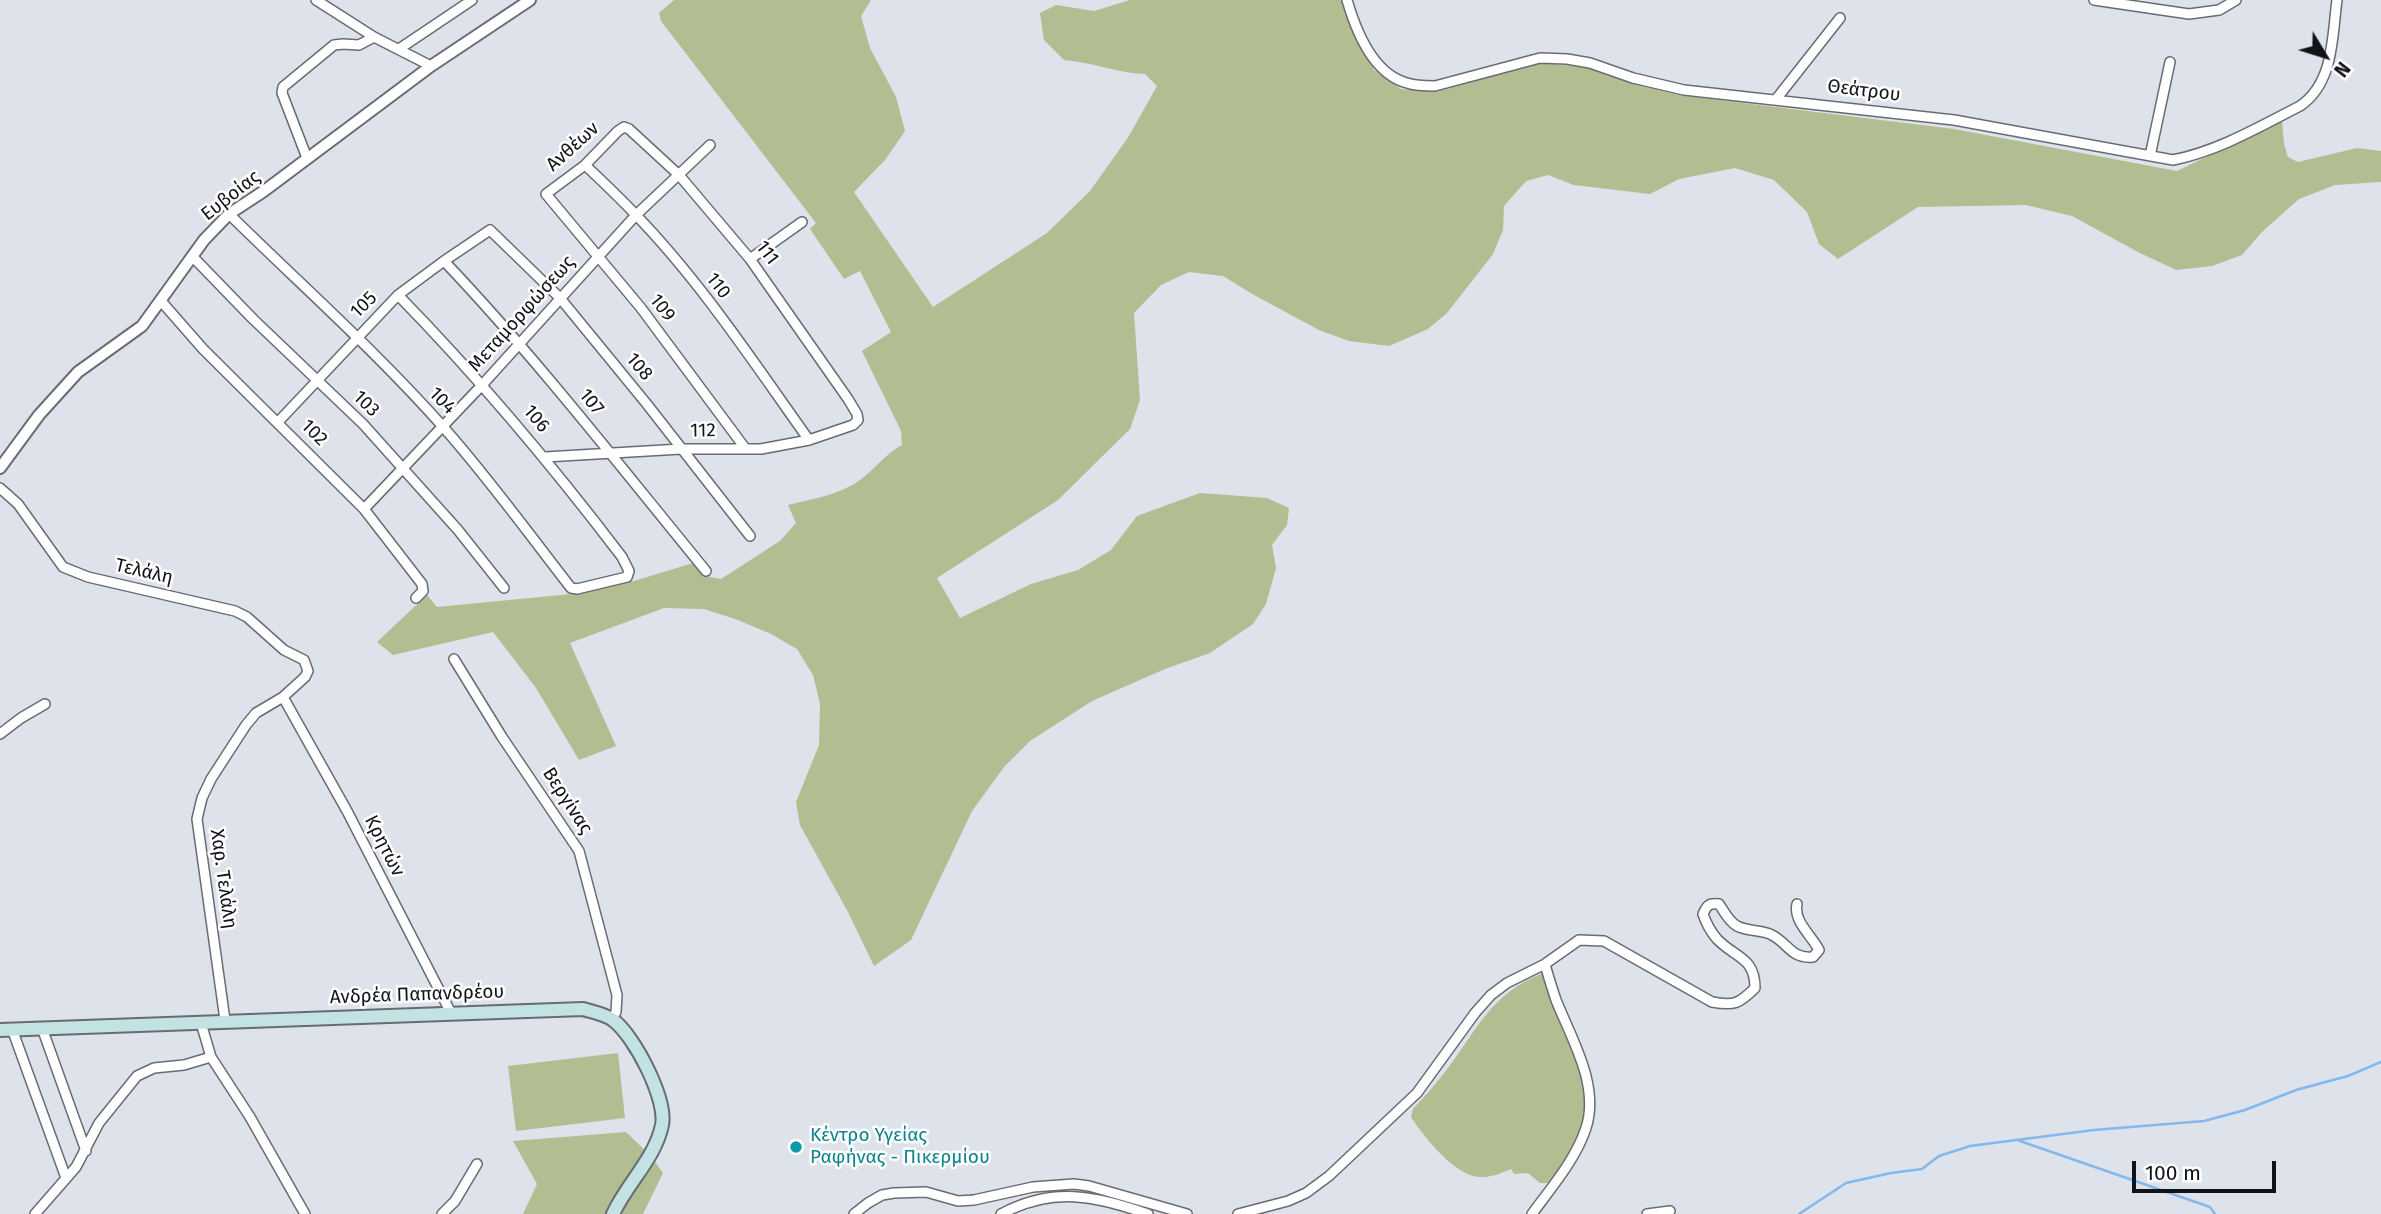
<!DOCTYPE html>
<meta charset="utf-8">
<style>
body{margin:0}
#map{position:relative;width:2381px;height:1214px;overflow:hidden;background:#dee2ea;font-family:"Fira Sans",sans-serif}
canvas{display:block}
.north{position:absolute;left:2290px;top:21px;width:70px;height:70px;-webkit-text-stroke:5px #fff;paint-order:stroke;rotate:128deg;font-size:19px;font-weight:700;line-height:28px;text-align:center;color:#121316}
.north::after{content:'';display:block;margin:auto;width:24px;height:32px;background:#121316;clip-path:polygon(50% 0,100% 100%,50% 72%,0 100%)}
.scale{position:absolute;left:2132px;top:1161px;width:144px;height:32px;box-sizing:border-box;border:4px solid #121316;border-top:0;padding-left:9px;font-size:21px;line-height:24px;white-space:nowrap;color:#121316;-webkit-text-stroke:5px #fff;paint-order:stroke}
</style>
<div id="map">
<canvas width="2381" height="1214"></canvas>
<div class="north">N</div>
<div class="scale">100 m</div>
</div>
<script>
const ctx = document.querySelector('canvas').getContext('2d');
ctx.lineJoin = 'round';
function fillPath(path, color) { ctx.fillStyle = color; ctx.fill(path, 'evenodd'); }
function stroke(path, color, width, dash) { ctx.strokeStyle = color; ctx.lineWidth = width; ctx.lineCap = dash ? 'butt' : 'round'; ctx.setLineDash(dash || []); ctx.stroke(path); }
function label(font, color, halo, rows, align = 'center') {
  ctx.font = font + ' "Fira Sans",sans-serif'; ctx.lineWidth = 5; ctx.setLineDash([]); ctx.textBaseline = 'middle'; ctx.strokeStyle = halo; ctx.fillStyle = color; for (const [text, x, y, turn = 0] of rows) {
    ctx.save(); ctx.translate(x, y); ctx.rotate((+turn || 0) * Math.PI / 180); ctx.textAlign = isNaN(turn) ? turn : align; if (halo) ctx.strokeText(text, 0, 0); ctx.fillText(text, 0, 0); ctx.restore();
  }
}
const green = new Path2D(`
 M674,0h197l-10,16 9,32 26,49 9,34 -20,29 -31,32 79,115 114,-74 43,-42 39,-55 28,-50 -12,-12c-28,-1 -53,-12 -81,-14l-20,-20 -4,-27 16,-8 38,6 36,-11h212l17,41 15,29 27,19 36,3 103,-29 47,4 54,19 37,9 276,34 223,42 105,-51 2,24 4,13 10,5 59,-14 24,3v31l-46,3 -36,14 -37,33 -20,23 -30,11 -36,4 -38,-18 -66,-36 -46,-11 -108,2 -80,52 -19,-15 -12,-32 -33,-32 -39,-12 -56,11 -29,15 -76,-9 -26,-10 -22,6 -22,25 -1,24 -10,24 -46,59 -19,16 -39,17 -40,-5 -30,-11 -65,-35 -31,-19 -34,-4 -28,13 -27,28 6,87 -10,29 -72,71 -121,78 23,40 71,-34 47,-14 33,-20 26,-34 63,-23 67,5 22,10 -2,17 -15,20 4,23 -10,36 -13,20 -43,29 -45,16 -73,32 -62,40 -26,26 -32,44 -61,129 -37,26 -26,-54 -48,-87 -4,-23 23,-57 1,-41 -7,-29 -16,-26 -26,-15 -33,-14 -34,-11 -40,-1 -94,35 46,103 -37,14 -43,-72 -43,-56 -100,23 -16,-13 50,-47 10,12 134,-13 63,-13 59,-18 11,13 17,3 59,-38 16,-18 -8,-18c24,-6 51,-10 72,-25 15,-11 25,-26 42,-35l-1,-14 -39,-80 29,-19 -31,-61 -16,8 -34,-50 6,-6 -155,-202 -2,-8z
 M1543,973c16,39 54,114 40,155 -7,20 -21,39 -35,55h-8l-12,-10 -14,1 -3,-5c-10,4 -20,9 -32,8 -25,-2 -55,-40 -68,-60l2,-8c11,-12 22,-24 32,-37 33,-43 44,-77 98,-99z
 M618,1053l7,65 -109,13 -8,-65z
 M626,1132l24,23 13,18 -20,41h-120l14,-30 -24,-43z`);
const stream = new Path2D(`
 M2020,1141l190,66 5,7
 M1799,1214l47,-31 45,-10 31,-4 17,-13 31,-10 124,-16 110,-9 41,-11 51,-20 52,-14 33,-14`);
const minor = new Path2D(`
 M316,0l58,37 57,29
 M1347,0c9,31 26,74 60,83 9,3 19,3 28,3l105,-28 27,1 23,4 43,15 51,12 270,30 219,40c45,-9 86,-33 127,-54 34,-23 32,-69 37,-106
 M2094,0l95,14 30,-4 17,-10
 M399,49l73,-49
 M1777,98l63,-80
 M2150,156l20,-94
 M307,158l-25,-65 1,-6 51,-42 9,-1 16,1 15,-8
 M585,165c17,16 34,32 50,49 66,68 119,149 174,226
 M229,214c72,71 149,139 216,215 45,51 84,105 126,159l6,1 50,-12 2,-6 -7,-14c-70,-92 -143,-179 -224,-262
 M192,256l61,63 110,105 95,106 46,58
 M750,259l52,-37
 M444,261c93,98 176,205 262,310
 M161,301l42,48 161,160 58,75 1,7 -7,7
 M278,422l120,-127 46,-34 46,-31 70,68 86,105 104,133
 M545,457l136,-8h80l48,-9 44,-15 5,-5 -1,-6 -9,-15 -98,-140 -71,-84 -50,-46 -5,-2 -6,4 -33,34 -39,29 95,114 104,140
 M0,488l18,16 45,63 25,10 147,34 12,6 37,33 20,10 4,11 -3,6 -22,20 -27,16 -10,12 -35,54 -9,19 -5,21 28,201
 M364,509l119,-125 153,-169 74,-70
 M454,659l48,78 77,114 38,144 -1,17 -4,7
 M283,697l64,114 104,202
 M0,734l21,-16 24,-14
 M201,1023l10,34 39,60 55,97
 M42,1028l44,123
 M12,1029l54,149
 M35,1214l41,-47 23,-44 38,-47 17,-8 30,-3 27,-8
 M442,1214l13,-13 22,-37
 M854,1214l14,-11 14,-8 12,-2 32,-1 32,9 16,-1 59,-13 41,-3 15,2 98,28
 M1001,1214c53,-28 93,-18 147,0
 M1238,1214l50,-13 18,-8 23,-17 88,-83 58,-80 16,-18 16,-12 38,-19 34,-24 25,1 108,61c22,4 27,2 43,-14 0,-31 -20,-30 -38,-49 -6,-7 -11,-16 -14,-25 4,-9 6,-11 16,-10 5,7 9,17 18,22 9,5 23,4 33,8 18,8 20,25 43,23l6,-7c-7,-14 -26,-29 -22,-46
 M1532,1214c19,-26 44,-55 54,-86 14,-43 -15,-90 -30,-128 -4,-12 -8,-24 -11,-36
 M1647,1214l23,-3`);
const tertiary = new Path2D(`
 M0,468l39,-53 39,-43 64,-46 62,-86 25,-26 35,-23 167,-125 99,-66`);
const secondary = new Path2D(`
 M0,1030l583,-21c10,3 22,5 30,11 21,15 54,79 49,105 -7,34 -35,58 -49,89`);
const markers = [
 [796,1147,7,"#0f9aa8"]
];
const streetNames = [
 ["Θεάτρου",1864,91,7],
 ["Ανθέων",573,147,-42],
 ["Ευβοίας",231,196,-38],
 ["111",767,253,53],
 ["110",718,286,52],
 ["105",364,305,-45],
 ["109",662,308,52],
 ["Μεταμορφώσεως",522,314,-48],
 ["108",639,367,50],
 ["104",442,401,46],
 ["107",591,402,51],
 ["103",366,404,44],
 ["106",536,419,50],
 ["112",703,431,-1],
 ["102",314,433,45],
 ["Τελάλη",144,572,13],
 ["Βεργίνας",567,801,57],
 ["Κρητών",384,846,63],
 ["Χαρ. Τελάλη",223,879,82],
 ["Ανδρέα Παπανδρέου",417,995,-2]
];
const cultureNames = [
 ["Κέντρο Υγείας",810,1136],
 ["Ραφήνας - Πικερμίου",810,1158]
];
fillPath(green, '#b2bd92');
stroke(stream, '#83b8ec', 2.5);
stroke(minor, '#686c72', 12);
stroke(tertiary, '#686c72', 14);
stroke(secondary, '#686c72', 16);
stroke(minor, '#fff', 9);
stroke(tertiary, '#fff', 10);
stroke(secondary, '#c2e2e4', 12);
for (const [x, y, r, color] of markers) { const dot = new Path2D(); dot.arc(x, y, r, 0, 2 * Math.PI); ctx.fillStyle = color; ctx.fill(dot); stroke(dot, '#fff', 2.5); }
label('19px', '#121316', '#fff', streetNames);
label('19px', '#0d838f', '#fff', cultureNames, 'left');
</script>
